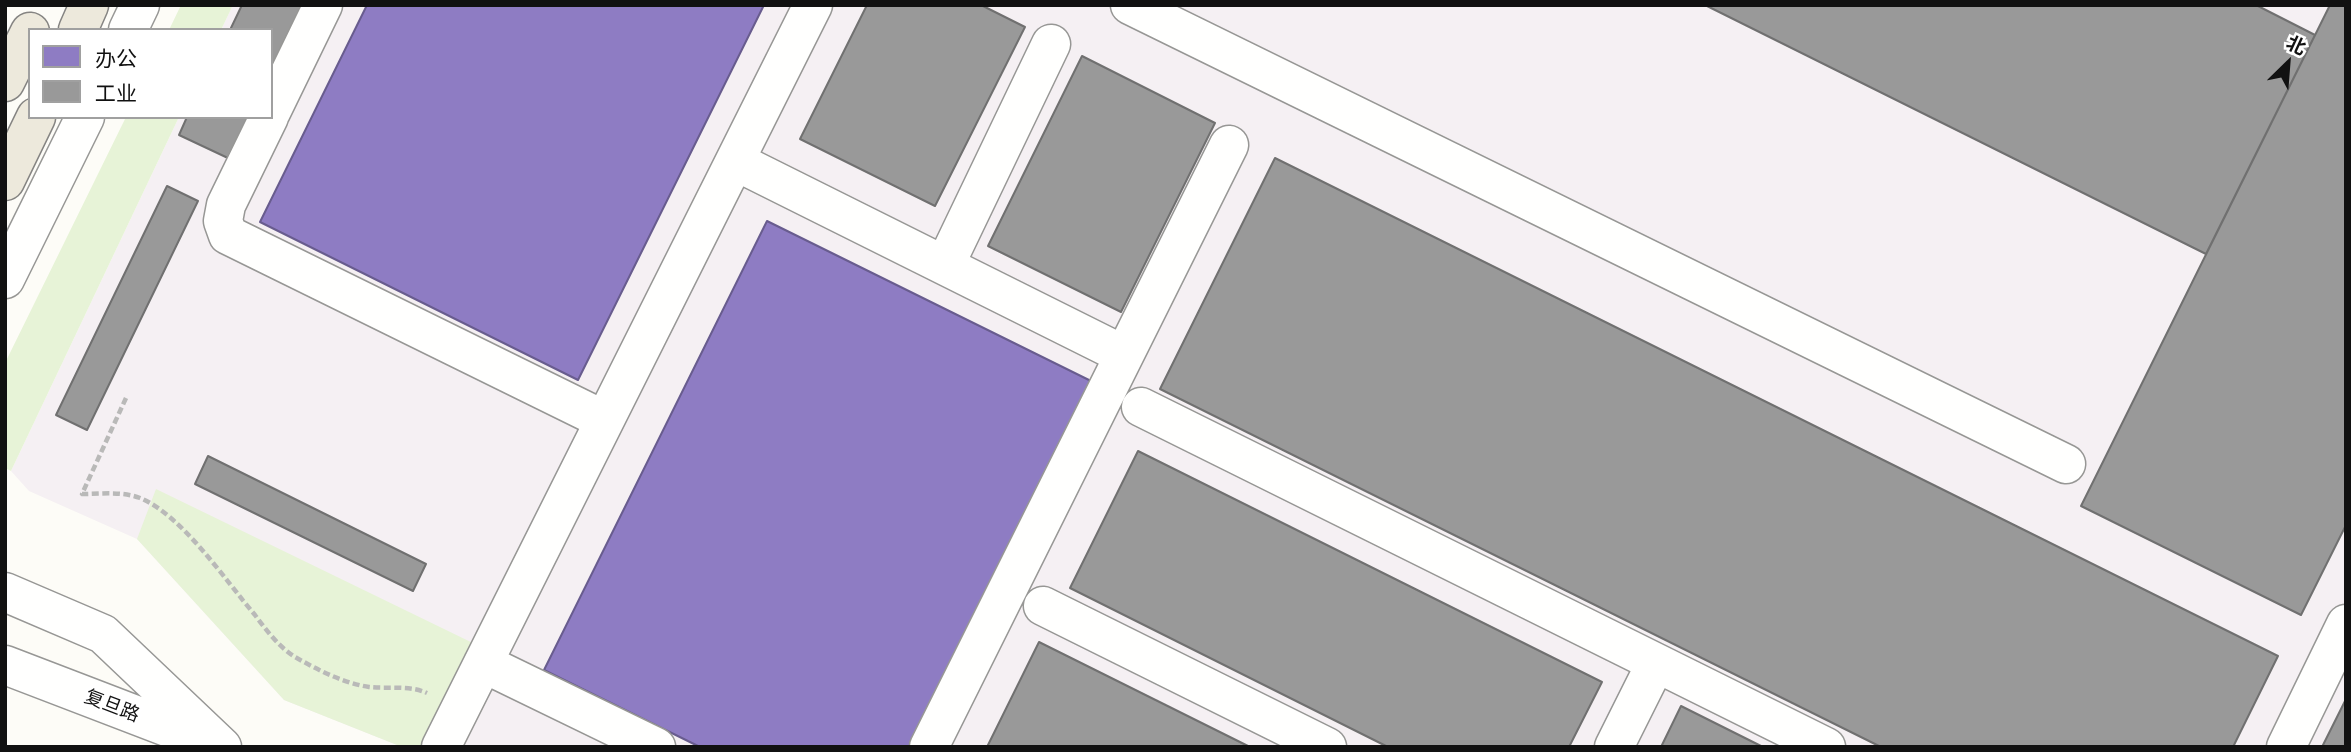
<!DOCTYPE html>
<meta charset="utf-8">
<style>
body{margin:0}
#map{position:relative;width:2351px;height:752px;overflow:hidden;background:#fdfcf7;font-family:"Playfair Display","Noto Sans SC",serif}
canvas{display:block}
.frame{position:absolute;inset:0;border:7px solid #111;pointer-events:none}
.legend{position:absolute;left:28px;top:28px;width:245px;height:91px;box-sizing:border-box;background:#fff;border:2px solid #a0a0a0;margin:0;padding:9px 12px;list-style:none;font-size:21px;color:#111}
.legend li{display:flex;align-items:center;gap:14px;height:35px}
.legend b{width:35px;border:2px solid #a0a0a0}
.north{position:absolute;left:2253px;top:28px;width:70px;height:70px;-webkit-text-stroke:5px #fff;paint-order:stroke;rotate:25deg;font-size:19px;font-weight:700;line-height:28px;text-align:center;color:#111}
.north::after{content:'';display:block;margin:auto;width:24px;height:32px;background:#111;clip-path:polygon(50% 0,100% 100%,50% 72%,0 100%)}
</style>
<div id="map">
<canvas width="2351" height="752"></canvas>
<div class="frame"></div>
<ul class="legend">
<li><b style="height:19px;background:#8e7cc3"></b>办公</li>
<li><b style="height:19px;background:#999"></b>工业</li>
</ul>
<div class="north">北</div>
</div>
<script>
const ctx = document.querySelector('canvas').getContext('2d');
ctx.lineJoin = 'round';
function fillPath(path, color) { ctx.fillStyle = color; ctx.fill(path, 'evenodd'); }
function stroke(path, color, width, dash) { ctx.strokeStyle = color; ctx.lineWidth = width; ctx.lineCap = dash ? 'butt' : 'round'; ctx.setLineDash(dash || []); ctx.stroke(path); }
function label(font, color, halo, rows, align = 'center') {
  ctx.font = font + ' "Playfair Display","Noto Sans SC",serif'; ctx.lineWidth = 7; ctx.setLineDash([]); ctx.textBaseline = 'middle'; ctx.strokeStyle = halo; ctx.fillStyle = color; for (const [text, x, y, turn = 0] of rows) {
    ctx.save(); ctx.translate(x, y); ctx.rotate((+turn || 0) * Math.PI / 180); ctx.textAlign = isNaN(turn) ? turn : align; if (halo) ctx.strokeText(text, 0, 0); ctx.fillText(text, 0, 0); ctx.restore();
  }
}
const industrial = new Path2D(`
 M233,5h2113v742h-1944l-118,-47 -147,-161 -108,-48 -18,-20 168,-354h92v-87h-50z`);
const green = new Path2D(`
 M181,5h52l-12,25h-52z
 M126,117h53l-168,354 -6,-3v-105z
 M156,489l323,157 -48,101h-29l-118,-47 -147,-161z`);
const offices = new Path2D(`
 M367,5h397l-186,375 -318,-158z
 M767,221l326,161 -182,365h-211l-156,-77z`);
const industry = new Path2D(`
 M242,5h63l-34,69v-44h-41z
 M867,5h114l44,22 -90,179 -135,-67z
 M1705,5h551l59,30 -109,219z
 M2330,5h16v520l-45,90 -220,-109z
 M1082,56l133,67 -94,189 -133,-66z
 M187,117h63l-20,42 -51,-24z
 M1275,158l1003,498 -45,91h-352l-721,-358z
 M167,186l31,15 -111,229 -31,-15z
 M1138,451l464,231 -33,65h-181l-318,-159z
 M208,456l218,108 -13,27 -218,-107z
 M1039,642l211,105h-263z
 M2346,699v48h-24z
 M1681,706l82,41h-102z`);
const path = new Path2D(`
 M126,398l-44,96c19,0 40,-3 58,4 42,17 85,82 115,117 11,15 24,32 40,42 23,13 48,26 74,30 19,2 41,-2 58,6`);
const minor = new Path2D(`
 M1130,5l936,459
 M128,30l12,-25
 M271,112l52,-107
 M269,117l-43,88 -3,16 5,14 376,185
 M735,161l389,194
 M945,265l106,-221
 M5,279l80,-162
 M1141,407l685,340
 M5,592l98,42 119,113
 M1043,606l284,141
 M483,663l173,84
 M5,665l201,77
 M441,747l372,-742
 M929,747l300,-602
 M1614,747l42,-84
 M2286,747l60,-123`);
const major = new Path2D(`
 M78,30l11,-25
 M5,82l25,-50
 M5,181l31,-64`);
const streetNames = [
 ["复旦路",112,706,21]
];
fillPath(industrial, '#f5f0f3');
fillPath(green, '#e7f3d7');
fillPath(offices, '#8e7cc3');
stroke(offices, '#685c8e', 2);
fillPath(industry, '#999');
stroke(industry, '#707070', 2);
stroke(minor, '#979795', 41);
stroke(major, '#858482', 41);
stroke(path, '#b9b9b8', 4.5, [7, 3.5]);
stroke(minor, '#fffffe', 38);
stroke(major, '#ede9dc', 38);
label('19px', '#111', '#fff', streetNames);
</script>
